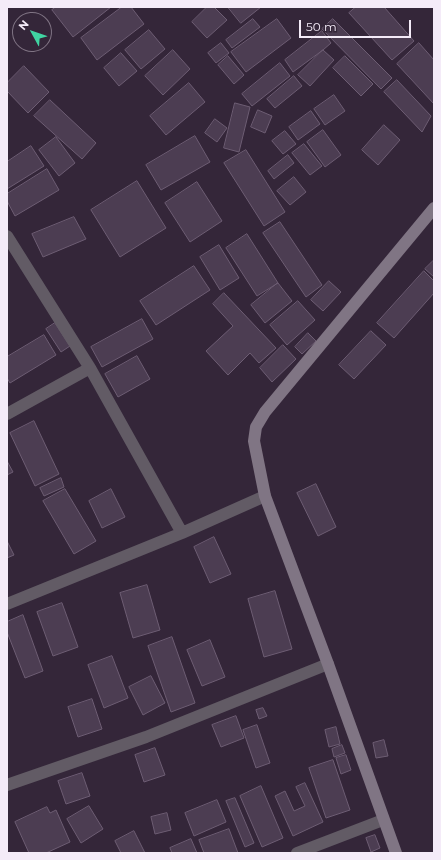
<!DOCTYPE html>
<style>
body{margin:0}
#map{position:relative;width:441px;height:860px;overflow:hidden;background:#342639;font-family:Montserrat,sans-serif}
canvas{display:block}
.frame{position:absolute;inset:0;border:8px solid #f4ebf8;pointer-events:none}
.north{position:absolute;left:12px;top:12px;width:40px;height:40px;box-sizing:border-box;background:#342639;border:1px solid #817585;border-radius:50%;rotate:310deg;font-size:11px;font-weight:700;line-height:16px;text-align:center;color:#f4ebf8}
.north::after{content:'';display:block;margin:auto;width:14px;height:18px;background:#40d4a2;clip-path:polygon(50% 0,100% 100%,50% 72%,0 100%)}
.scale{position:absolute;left:299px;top:20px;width:112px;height:18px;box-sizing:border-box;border:2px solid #f4ebf8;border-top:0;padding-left:5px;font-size:12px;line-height:14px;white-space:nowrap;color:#f4ebf8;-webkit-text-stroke:3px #342639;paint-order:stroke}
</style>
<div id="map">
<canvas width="441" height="860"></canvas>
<div class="frame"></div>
<div class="north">N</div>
<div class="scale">50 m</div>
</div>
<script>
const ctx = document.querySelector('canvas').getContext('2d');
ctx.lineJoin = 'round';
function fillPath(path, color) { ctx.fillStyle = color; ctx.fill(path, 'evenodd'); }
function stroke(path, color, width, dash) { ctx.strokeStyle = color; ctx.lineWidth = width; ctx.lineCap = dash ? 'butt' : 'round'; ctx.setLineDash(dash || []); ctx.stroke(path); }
const building = new Path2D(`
 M56,7h55l-38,30 -21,-27z
 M122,7h9l13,17 -47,36 -16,-22z
 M207,7h7l13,13 -20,18 -15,-16z
 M228,7h33l-20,16z
 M356,7h28l30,34 -22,19 -43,-47z
 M253,19l7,8 -28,21 -6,-8z
 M277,19l14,19 -45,34 -15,-20z
 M333,19l59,59 -11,11 -59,-60z
 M149,30l16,19 -24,20 -16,-19z
 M322,31l9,12 -8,7 -30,22 -8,-12z
 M221,43l8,10 -13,10 -8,-10z
 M419,43l15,17v44l-37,-40z
 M173,50l17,19 -27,26 -18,-19z
 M323,50l11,10 -24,26 -12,-11z
 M121,53l16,18 -18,15 -15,-18z
 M228,56l16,19 -10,9 -16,-19z
 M345,56l28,28 -12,12 -28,-28z
 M280,63l10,13 -38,30 -10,-12z
 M24,66l25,26 -21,21 -21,-22v-8z
 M294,76l8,10 -27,22 -8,-9z
 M397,80l34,36 -9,16 -38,-40z
 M189,83l16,19 -39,33 -16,-19z
 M334,95l11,16 -20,14 -11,-16z
 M50,100l46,43 -14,16 -48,-43z
 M235,103l15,4 -11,45 -15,-4z
 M258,110l14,6 -7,17 -14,-6z
 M311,111l9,13 -22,16 -9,-13z
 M215,119l12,9 -10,14 -12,-9z
 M384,125l16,15 -22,25 -16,-15z
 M323,130l18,25 -16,12 -18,-25z
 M285,131l11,13 -13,10 -11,-13z
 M195,136l15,26 -49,28 -15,-25z
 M56,137l19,26 -16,13 -20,-26z
 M304,144l18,22 -12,9 -18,-22z
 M31,146l13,20 -37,23v-27z
 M246,150l39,62 -21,14 -40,-63z
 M288,155l6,8 -20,16 -6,-8z
 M47,169l12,21 -44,26 -8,-15v-7z
 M294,177l12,15 -16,13 -13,-14z
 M137,181l29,47 -46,29 -29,-47z
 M197,182l25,39 -32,21 -25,-39z
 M74,217l12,22 -43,18 -11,-23z
 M280,222l42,63 -16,12 -43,-64z
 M247,234l31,49 -21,13 -31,-48z
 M219,245l20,33 -19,12 -20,-33z
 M434,260v17l-9,-8z
 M194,266l16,24 -54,35 -16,-24z
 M424,271l10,10v12l-40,45 -17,-15z
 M329,281l12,11 -18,19 -12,-11z
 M278,283l14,18 -27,22 -14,-18z
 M224,293l52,55 -17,15 -9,-10 -22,22 -22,-24 27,-25 -20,-22z
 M298,301l17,19 -28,25 -17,-20z
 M142,319l11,20 -51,28 -11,-20z
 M55,323l15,23 -9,6 -15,-23z
 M371,331l15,14 -32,34 -15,-14z
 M308,333l8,8 -14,13 -7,-7z
 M44,335l12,20 -46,28 -3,-5v-21z
 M283,345l13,14 -24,23 -12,-14z
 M137,356l13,23 -32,18 -13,-23z
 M34,421l25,53 -24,12 -25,-53z
 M7,461l6,11 -6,3z
 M61,478l3,9 -20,9 -4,-8z
 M316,484l20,43 -18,9 -21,-43z
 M65,489l31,52 -22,13 -31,-53z
 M111,489l14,28 -23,11 -13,-27z
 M214,537l17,37 -21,9 -16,-36z
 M7,541l7,14 -7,3z
 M147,585l13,45 -27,8 -13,-45z
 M275,591l17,58 -28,8 -16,-58z
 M62,603l16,44 -25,9 -16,-44z
 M23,615l20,56 -18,7 -18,-46v-10z
 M172,637l23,66 -24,9 -23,-66z
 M210,640l15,37 -23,9 -15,-36z
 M112,656l16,42 -24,10 -16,-43z
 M151,676l14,27 -22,12 -14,-28z
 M92,699l10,30 -24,8 -10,-30z
 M263,708l4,8 -8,3 -3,-9z
 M236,716l8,22 -23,9 -9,-22z
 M257,725l13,38 -14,5 -13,-38z
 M336,727l4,17 -11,3 -4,-17z
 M384,740l4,16 -12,2 -3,-15z
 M342,745l3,8 -11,4 -2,-8z
 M155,748l10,27 -21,7 -9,-27z
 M346,755l5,15 -10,4 -5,-16z
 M333,760l17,50 -24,8 -17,-50z
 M82,773l8,23 -24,8 -8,-23z
 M305,783l18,39 -30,14 -18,-40 10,-5 9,20 11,-5 -9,-19z
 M261,786l22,52 -21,9 -22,-51z
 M235,798l19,45 -9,4 -19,-46z
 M217,800l9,22 -32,14 -9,-23z
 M89,806l14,23 -22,14 -14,-24z
 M47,807l3,6 6,-3 14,32 -24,11h-17l-14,-31z
 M167,813l4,17 -16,4 -4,-17z
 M229,829l9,24h-34l-5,-13z
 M134,831l11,22h-24l-6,-12z
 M375,835l5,13 -9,4 -5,-14z
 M191,839l6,14h-25l-2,-5z`);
const street = new Path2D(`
 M7,236l83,132 92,165
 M7,414l83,-46
 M7,604l175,-71 83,-37
 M7,785l139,-48 182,-73
 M297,853l86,-33`);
const secondary = new Path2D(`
 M396,853l-68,-189 -63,-168 -11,-55 2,-14 9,-15 169,-204`);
fillPath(building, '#4c3d52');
stroke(building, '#6d5d73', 1);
stroke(street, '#625b65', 12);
stroke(secondary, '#807584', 12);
</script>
